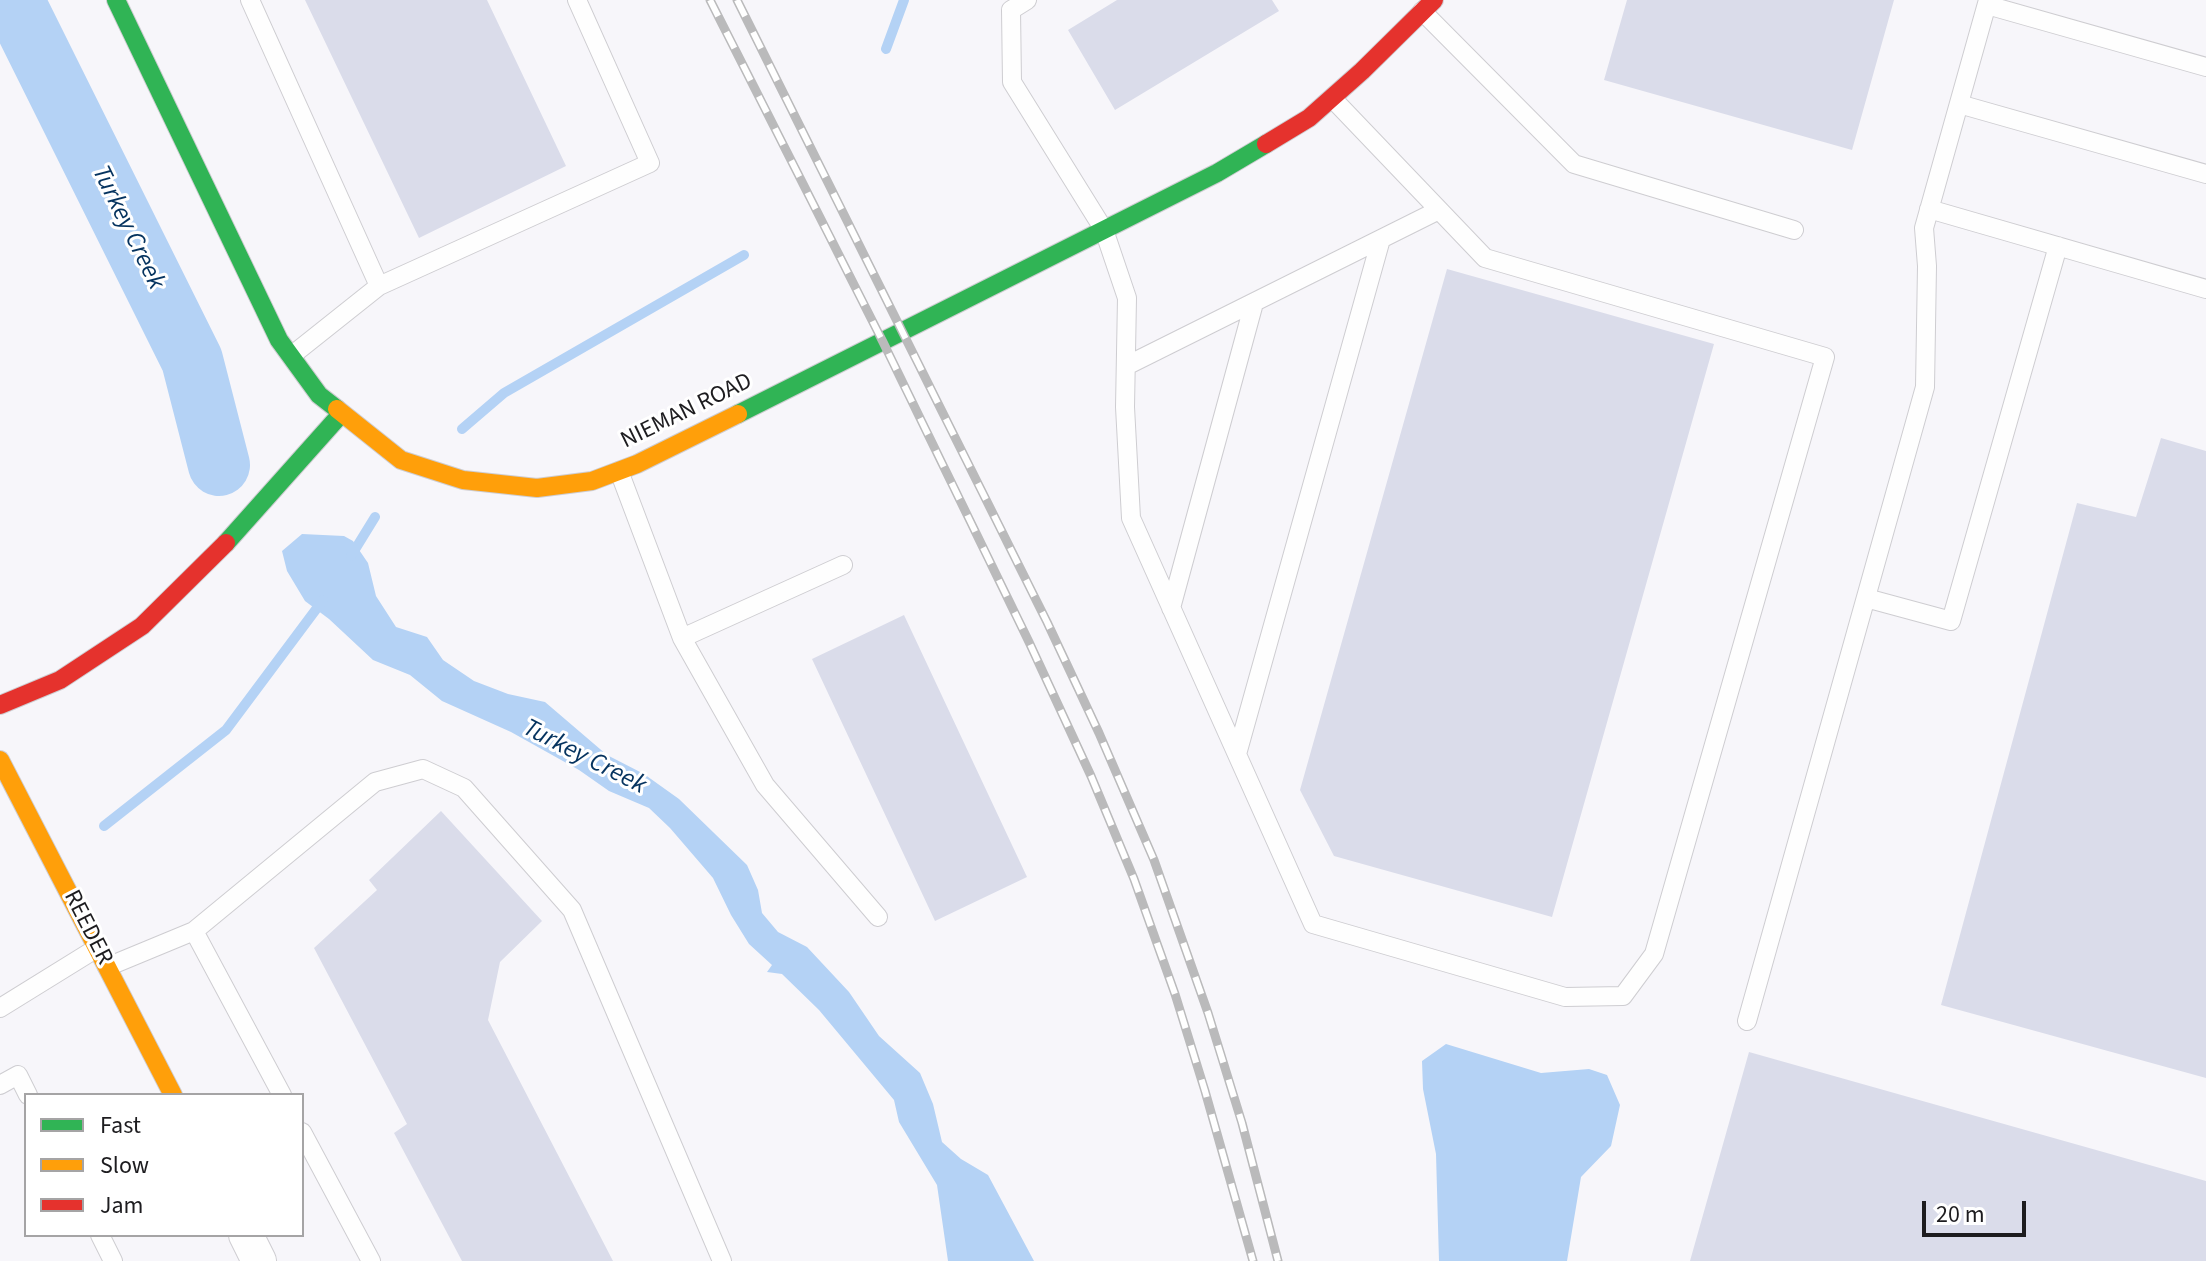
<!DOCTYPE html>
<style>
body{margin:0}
#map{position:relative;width:2206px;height:1261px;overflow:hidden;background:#f7f6fa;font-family:"Source Sans 3",sans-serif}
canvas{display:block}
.legend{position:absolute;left:24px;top:1093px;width:280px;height:144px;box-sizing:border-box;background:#fff;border:2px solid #a5a4a5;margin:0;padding:10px 14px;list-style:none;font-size:24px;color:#1d1c1f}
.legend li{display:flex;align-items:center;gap:16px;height:40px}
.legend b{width:40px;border:2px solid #a5a4a5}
.scale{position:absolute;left:1922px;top:1201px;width:104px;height:36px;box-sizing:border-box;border:4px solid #1d1c1f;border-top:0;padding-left:10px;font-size:24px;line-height:28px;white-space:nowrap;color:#1d1c1f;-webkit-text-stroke:6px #fff;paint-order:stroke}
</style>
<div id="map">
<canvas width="2206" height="1261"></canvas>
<ul class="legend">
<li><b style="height:10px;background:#30b455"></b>Fast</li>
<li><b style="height:10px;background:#ff9f0a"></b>Slow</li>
<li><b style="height:10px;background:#e5322d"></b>Jam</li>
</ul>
<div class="scale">20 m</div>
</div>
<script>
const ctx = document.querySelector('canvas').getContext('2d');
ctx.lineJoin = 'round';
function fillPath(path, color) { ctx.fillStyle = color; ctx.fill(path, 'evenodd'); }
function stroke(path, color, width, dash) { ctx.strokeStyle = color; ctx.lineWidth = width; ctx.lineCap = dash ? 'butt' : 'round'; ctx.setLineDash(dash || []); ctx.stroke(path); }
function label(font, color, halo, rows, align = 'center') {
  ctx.font = font + ' "Source Sans 3",sans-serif'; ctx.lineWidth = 6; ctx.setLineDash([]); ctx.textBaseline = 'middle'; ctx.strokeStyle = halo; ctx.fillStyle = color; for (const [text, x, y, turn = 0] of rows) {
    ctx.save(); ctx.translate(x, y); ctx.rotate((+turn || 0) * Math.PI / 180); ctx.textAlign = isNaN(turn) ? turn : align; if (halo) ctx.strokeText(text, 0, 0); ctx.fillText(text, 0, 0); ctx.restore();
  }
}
const water = new Path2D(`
 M302,534l42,2 9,5 15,22 8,33 20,31 31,10 16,23 31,21 34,13 37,8 62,53 37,19 35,25 68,66 11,25 4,23 16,19 29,15 42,45 30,44 41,37 13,31 9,38 19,17 27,16 46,86h-86l-11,-76 -38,-63 -5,-22 -75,-90 -37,-36 -15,-2 5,-7 -23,-21 -18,-29 -18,-37 -43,-50 -21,-20 -40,-17 -30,-21 -68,-38 -69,-31 -32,-26 -37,-15 -44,-41 -24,-18 -18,-30 -5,-20z
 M1446,1044l95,29 48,-4 18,6 13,30 -9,41 -30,31 -14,84h-128l-3,-107 -13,-65 -1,-28z`);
const stream = new Path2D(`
 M886,49l18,-49
 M462,429l42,-36 240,-138
 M351,556l24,-39
 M104,826l122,-96 97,-130`);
const river = new Path2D(`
 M13,0l179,360 27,105`);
const building = new Path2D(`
 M305,0h182l79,166 -147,72z
 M1117,0h155l7,11 -164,99 -47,-80z
 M1627,0h267l-42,150 -248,-70z
 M1447,269l267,75 -162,573 -218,-61 -34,-66z
 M2161,438l45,13v627l-265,-73 136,-502 59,14z
 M904,615l123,262 -92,44 -123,-262z
 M441,811l101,110 -42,41 -12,58 125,241h-151l-68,-128 13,-9 -93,-176 63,-58 -8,-10z
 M1749,1052l457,129v80h-516z`);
const lane = new Path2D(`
 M250,0l129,286
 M1027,0l-16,10 1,72 92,148 23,68 -2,109 6,111 182,406 252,73 58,-1 31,-42 171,-597 -340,-99 -153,-160
 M1987,5l219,62
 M1422,11l152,153 220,66
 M1959,104l247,70
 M1929,209l277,80
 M291,356l88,-70 271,-123 -73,-163
 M1126,366l313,-156
 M619,471l63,167 83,147 113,132
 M1866,598l85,23 107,-375
 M1171,608l83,-305
 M682,638l161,-73
 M1237,754l144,-515
 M194,931l88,164
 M107,967l87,-36 181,-149 48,-13 41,19 108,122 150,351
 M0,1008l97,-60
 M1747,1021l178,-634 2,-121 -3,-38 64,-228
 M0,1085l18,-10 10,20
 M302,1132l69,129
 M100,1235l13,26`);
const street = new Path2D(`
 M246,1235l13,26`);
const fast = new Path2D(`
 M116,0l163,340 40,55 18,14
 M738,414l479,-241 49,-29
 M226,543l115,-129`);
const slow = new Path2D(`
 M337,409l64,51 62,20 74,8 55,-7 45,-17 101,-50
 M0,760l173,335`);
const jam = new Path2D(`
 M1266,144l43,-26 53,-47 72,-71
 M0,705l60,-25 82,-54 84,-83`);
const rail = new Path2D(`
 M710,0l173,342 146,300 62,134 43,103 41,115 30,97 48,170
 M737,0l310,622 52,111 55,127 54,153 34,110 36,138`);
const streetNames = [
 ["NIEMAN ROAD",687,412,-26],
 ["REEDER",87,928,63]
];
const waterNames = [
 ["Turkey Creek",127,228,64],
 ["Turkey Creek",584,758,27]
];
fillPath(water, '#b4d2f5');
stroke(stream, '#b4d2f5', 10);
stroke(river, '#b4d2f5', 62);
fillPath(building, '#dadcea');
stroke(lane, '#cecdd1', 20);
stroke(street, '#cecdd1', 36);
stroke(fast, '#cecdd1', 20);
stroke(slow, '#cecdd1', 20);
stroke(jam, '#cecdd1', 20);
stroke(lane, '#fefefe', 18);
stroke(street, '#fefefe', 34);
stroke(fast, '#30b455', 18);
stroke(slow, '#ff9f0a', 18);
stroke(jam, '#e5322d', 18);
stroke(rail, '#bababb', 9);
stroke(rail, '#fff', 6, [18]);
label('24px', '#1d1c1f', '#fff', streetNames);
label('italic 26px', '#05335f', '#fff', waterNames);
</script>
